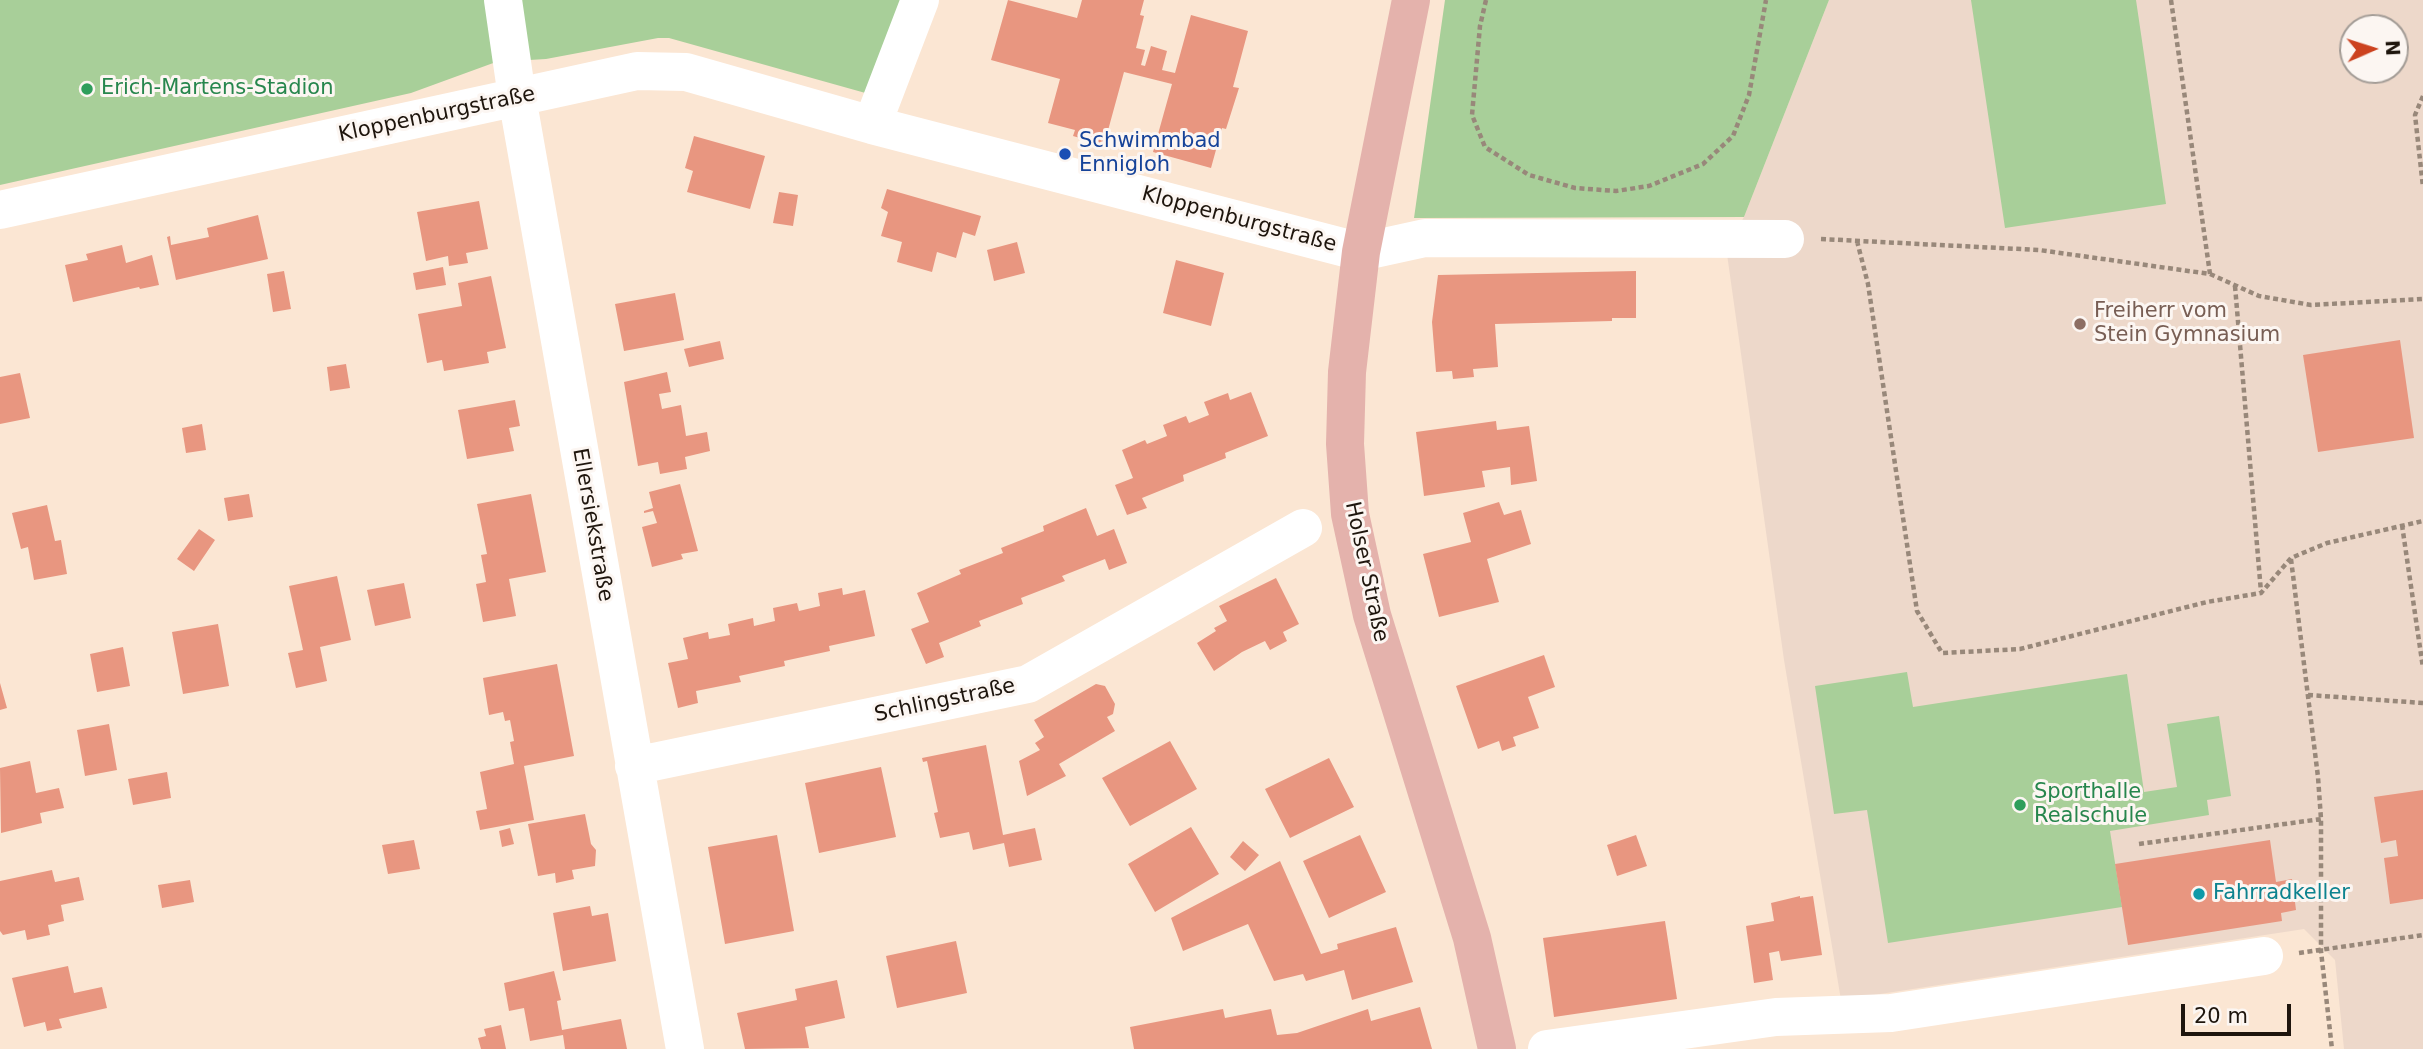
<!DOCTYPE html>
<meta charset="utf-8">
<style>
body{margin:0}
#map{position:relative;width:2423px;height:1049px;overflow:hidden;background:#fbe6d3;font-family:"DejaVu Sans",sans-serif}
canvas{display:block}
.north{position:absolute;left:2339px;top:14px;width:70px;height:70px;box-sizing:border-box;background:#fcf6f2;border:2px solid #a39c96;border-radius:50%;rotate:87deg;font-size:19px;font-weight:700;line-height:28px;text-align:center;color:#1e150d}
.north::after{content:'';display:block;margin:auto;width:24px;height:32px;background:#cc421f;clip-path:polygon(50% 0,100% 100%,50% 72%,0 100%)}
.scale{position:absolute;left:2181px;top:1004px;width:110px;height:32px;box-sizing:border-box;border:4px solid #1e150d;border-top:0;padding-left:9px;font-size:21px;line-height:24px;white-space:nowrap;color:#1e150d;-webkit-text-stroke:5px #fcf6f2;paint-order:stroke}
</style>
<div id="map">
<canvas width="2423" height="1049"></canvas>
<div class="north">N</div>
<div class="scale">20 m</div>
</div>
<script>
const ctx = document.querySelector('canvas').getContext('2d');
ctx.lineJoin = 'round';
function fillPath(path, color) { ctx.fillStyle = color; ctx.fill(path, 'evenodd'); }
function stroke(path, color, width, dash) { ctx.strokeStyle = color; ctx.lineWidth = width; ctx.lineCap = dash ? 'butt' : 'round'; ctx.setLineDash(dash || []); ctx.stroke(path); }
function label(font, color, halo, rows, align = 'center') {
  ctx.font = font + ' "DejaVu Sans",sans-serif'; ctx.lineWidth = 6; ctx.setLineDash([]); ctx.textBaseline = 'middle'; ctx.strokeStyle = halo; ctx.fillStyle = color; for (const [text, x, y, turn = 0] of rows) {
    ctx.save(); ctx.translate(x, y); ctx.rotate((+turn || 0) * Math.PI / 180); ctx.textAlign = isNaN(turn) ? turn : align; if (halo) ctx.strokeText(text, 0, 0); ctx.fillText(text, 0, 0); ctx.restore();
  }
}
const education = new Path2D(`
 M1829,0h594v1049h-79l-9,-89 -31,-31 -463,71 -57,-340 -58,-413 18,-30zM2353,28h42v42h-42z`);
const green = new Path2D(`
 M0,0h906l-37,94 -200,-56h-11l-112,21 -50,3 -85,31 -411,92z
 M1445,0h384l-85,217 -330,1z
 M1971,0h165l30,204 -161,24z
 M1907,672l6,35 214,-33 17,118 33,-5 -10,-63 52,-8 12,80 -24,4 2,15 -99,16 12,76 -234,36 -21,-133 -33,4 -19,-128z`);
const building = new Path2D(`
 M1008,0l69,18 5,-18h62l-4,15 4,1 -8,32 9,2 -4,15 4,1 6,-20 16,5 -5,19 13,3 16,-58 57,16 -15,56 6,1 -13,41 -4,-1 -11,40 -58,-16 19,-68 -48,-12 -20,73 -31,-9 2,-6 -27,-7 12,-44 -69,-19z
 M694,136l71,20 -15,53 -63,-17 6,-21 -8,-3z
 M887,189l94,27 -6,20 -12,-4 -7,26 -19,-6 -5,20 -35,-10 5,-20 -21,-6 7,-24 -7,-4z
 M779,192l19,3 -5,31 -20,-3z
 M479,201l9,48 -22,4 2,10 -19,3 -1,-10 -22,5 -9,-49z
 M258,215l10,44 -92,21 -9,-43 3,-1 1,9 38,-8 -2,-9z
 M1017,242l8,31 -31,8 -7,-31z
 M122,245l4,18 26,-8 7,30 -19,4 -1,-2 -66,15 -8,-37 23,-5 -2,-6z
 M1176,260l48,13 -13,53 -48,-13z
 M443,267l3,18 -30,5 -3,-17z
 M284,271l7,38 -18,3 -6,-38z
 M1636,271v47h-24v3l-117,3 3,43 -25,2 1,8 -21,2 -1,-8 -16,1 -4,-50 6,-47z
 M491,276l15,72 -19,4 2,11 -45,8 -2,-11 -15,3 -9,-49 44,-8 -4,-23z
 M675,293l9,47 -60,11 -9,-47z
 M2400,340l14,98 -96,14 -15,-97z
 M720,341l4,18 -35,8 -5,-18z
 M346,364l4,24 -20,3 -3,-24z
 M667,372l4,20 -12,2 3,15 19,-4 5,31 21,-4 3,19 -25,6 2,12 -27,5 -2,-12 -20,4 -14,-84z
 M20,373l10,45 -30,6v-47z
 M1251,392l17,44 -43,17 1,5 -43,17 1,6 -42,17 5,10 -20,7 -12,-30 18,-7 -11,-28 23,-10 2,4 20,-8 -4,-11 23,-9 3,7 20,-8 -5,-13 24,-9 2,7z
 M515,400l5,26 -11,2 5,23 -47,8 -9,-49z
 M1496,421l1,9 32,-4 8,55 -26,4 -1,-18 -28,4 3,16 -61,9 -8,-64z
 M202,424l4,26 -20,3 -4,-25z
 M680,484l18,67 -17,3 2,5 -31,8 -10,-40 15,-4 -4,-12 -9,2v-2l9,-3 -4,-16z
 M249,494l4,23 -25,4 -4,-23z
 M531,494l15,78 -37,7 7,37 -33,6 -7,-38 10,-2 -5,-27 6,-1 -10,-50z
 M1499,502l5,13 17,-5 10,34 -44,15 12,43 -60,15 -16,-63 48,-12 -8,-29z
 M47,505l8,36 6,-1 6,34 -33,6 -6,-33 -7,2 -9,-36z
 M1086,508l11,28 17,-7 13,34 -18,7 -4,-11 -43,17 3,5 -44,17 2,6 -44,17 2,5 -42,17 5,14 -18,7 -15,-35 18,-7 -12,-29 44,-19 -2,-4 44,-17 -2,-5 43,-17 -1,-5z
 M199,529l16,11 -21,31 -17,-12z
 M337,576l14,64 -31,7 7,34 -31,7 -8,-35 15,-3 -14,-64z
 M1276,578l23,46 -16,8 4,9 -17,9 -5,-9 -23,11 -28,19 -17,-28 19,-12 -2,-3 13,-7 -8,-15z
 M404,583l7,35 -36,8 -8,-36z
 M842,588l1,7 22,-5 10,46 -46,10 1,5 -46,10 1,5 -46,10 2,6 -45,9 2,12 -20,5 -10,-45 20,-4 -5,-21 25,-6 1,7 21,-4 -2,-11 25,-6 1,8 21,-5 -2,-13 24,-5 2,8 21,-5 -2,-13z
 M218,624l11,62 -46,8 -11,-62z
 M123,647l7,39 -33,6 -7,-38z
 M1544,655l11,32 -27,10 11,31 -26,9 3,9 -14,5 -3,-10 -21,8 -22,-63z
 M557,664l17,92 -50,10 10,54 -54,10 -4,-19 11,-2 -7,-37 34,-8 -4,-22 4,-1 -4,-21 -5,1 -2,-9 -14,3 -6,-37z
 M0,683l7,25 -7,2z
 M1096,684l9,2 10,18 -2,10 -6,3 8,14 -56,33 7,12 -39,20 -8,-35 21,-11 -5,-7 9,-6 -10,-17z
 M109,724l8,46 -32,6 -8,-46z
 M1170,741l27,48 -67,37 -28,-48z
 M986,745l17,90 32,-7 7,32 -33,7 -5,-24 -31,7 -4,-18 -29,6 -6,-25 4,-1 -11,-51 -4,1 -1,-4z
 M1329,758l25,49 -64,31 -25,-49z
 M30,761l6,32 23,-5 5,20 -24,5 2,10 -41,10 -1,-65z
 M881,767l15,70 -77,16 -14,-70z
 M167,772l4,26 -38,7 -5,-26z
 M2423,790v109l-33,5 -6,-46 14,-2 -2,-16 -15,3 -7,-46z
 M585,814l6,30 5,6 -1,16 -23,4 2,9 -18,4 -1,-10 -17,3 -10,-52z
 M1191,827l28,47 -64,38 -27,-48z
 M510,828l4,16 -12,3 -3,-16z
 M777,835l17,96 -69,13 -17,-97z
 M1360,835l26,57 -57,26 -26,-57z
 M1636,835l11,31 -30,10 -10,-31z
 M414,840l6,29 -32,5 -6,-29z
 M2270,840l6,42 16,-3 4,31 -15,3 1,8 -154,24 -13,-81z
 M1243,841l16,14 -14,16 -15,-14z
 M1280,861l41,93 17,-5 -1,-5 59,-17 17,55 -61,18 -8,-30 -38,11 -3,-7 -29,7 -26,-57 -65,27 -12,-33z
 M52,870l3,12 24,-5 5,23 -23,5 3,16 -16,4 2,10 -23,5 -2,-10 -22,5 -3,-4v-50z
 M190,880l4,22 -32,6 -4,-23z
 M1800,896v2l13,-2 9,59 -41,6 -2,-10 -10,2 4,27 -19,3 -8,-57 28,-5 -3,-18z
 M590,906l2,10 16,-3 8,48 -53,10 -10,-58z
 M1665,921l12,78 -123,18 -11,-79z
 M956,941l11,52 -70,15 -11,-52z
 M68,966l6,27 28,-6 5,21 -48,11 3,9 -15,3 -2,-9 -21,5 -12,-49z
 M554,971l7,29 -4,1 5,29 59,-11 6,30h-62l-2,-14 -33,6 -6,-33 -15,3 -5,-28z
 M837,980l8,38 -40,9 4,21 -64,1 -8,-36 60,-13 -2,-11z
 M1420,1007l12,42h-298l-4,-22 93,-18 2,9 46,-9 6,26 20,-2 71,-24 3,12z
 M501,1025l5,24h-25l-3,-11 8,-2 -2,-7z`);
const path = new Path2D(`
 M1486,0l-6,26 -8,89 13,32 44,28 46,13 41,3 33,-5 54,-22 30,-28 16,-41 17,-95
 M2171,0l39,274
 M2423,96l-8,19 8,72
 M1821,239l218,11 171,24 49,22 52,9 112,-6
 M1857,241l11,43 49,327 25,42 78,-4 187,-47 54,-9 30,-35 36,-15 96,-22
 M2235,286l26,306
 M2402,525l21,143
 M2291,559l27,218 3,42v132l11,98
 M2308,695l115,8
 M2139,844l182,-25
 M2299,953l124,-18`);
const minor = new Path2D(`
 M503,0l14,97 168,952
 M872,125l48,-125
 M0,210l637,-139 49,1 186,53 489,127 64,-14 360,1
 M634,766l394,-82 275,-156
 M1547,1049l229,-32 115,-4 373,-57`);
const major = new Path2D(`
 M1411,0l-50,252 -14,120 -2,72 5,70 22,101 100,323 25,111`);
const markers = [
 [87,89,7,"#2e9e5b"],
 [1065,154,7,"#1a4fb4"],
 [2080,324,7,"#8d6e63"],
 [2020,805,7,"#2e9e5b"],
 [2199,894,7,"#0f9aa8"]
];
const leisureNames = [
 ["Erich-Martens-Stadion",101,89],
 ["Sporthalle",2034,793],
 ["Realschule",2034,817]
];
const streetNames = [
 ["Kloppenburgstraße",437,115,-12],
 ["Kloppenburgstraße",1239,220,15],
 ["Ellersiekstraße",592,525,80],
 ["Holser Straße",1366,572,78],
 ["Schlingstraße",945,701,-12]
];
const transitNames = [
 ["Schwimmbad",1079,142],
 ["Ennigloh",1079,166]
];
const educationNames = [
 ["Freiherr vom",2094,312],
 ["Stein Gymnasium",2094,336]
];
const cultureNames = [
 ["Fahrradkeller",2213,894]
];
fillPath(education, '#edd8ca');
fillPath(green, '#a8cf99');
fillPath(building, '#e89680');
stroke(path, '#98887a', 4.5, [5, 3.5]);
stroke(minor, '#fff', 38);
stroke(major, '#e4b2ac', 38);
for (const [x, y, r, color] of markers) { const dot = new Path2D(); dot.arc(x, y, r, 0, 2 * Math.PI); ctx.fillStyle = color; ctx.fill(dot); stroke(dot, '#fcf6f2', 2.5); }
label('21px', '#27864d', '#fcf6f2', leisureNames, 'left');
label('21px', '#1e150d', '#fcf6f2', streetNames);
label('21px', '#164399', '#fcf6f2', transitNames, 'left');
label('21px', '#785e54', '#fcf6f2', educationNames, 'left');
label('21px', '#0d838f', '#fcf6f2', cultureNames, 'left');
</script>
